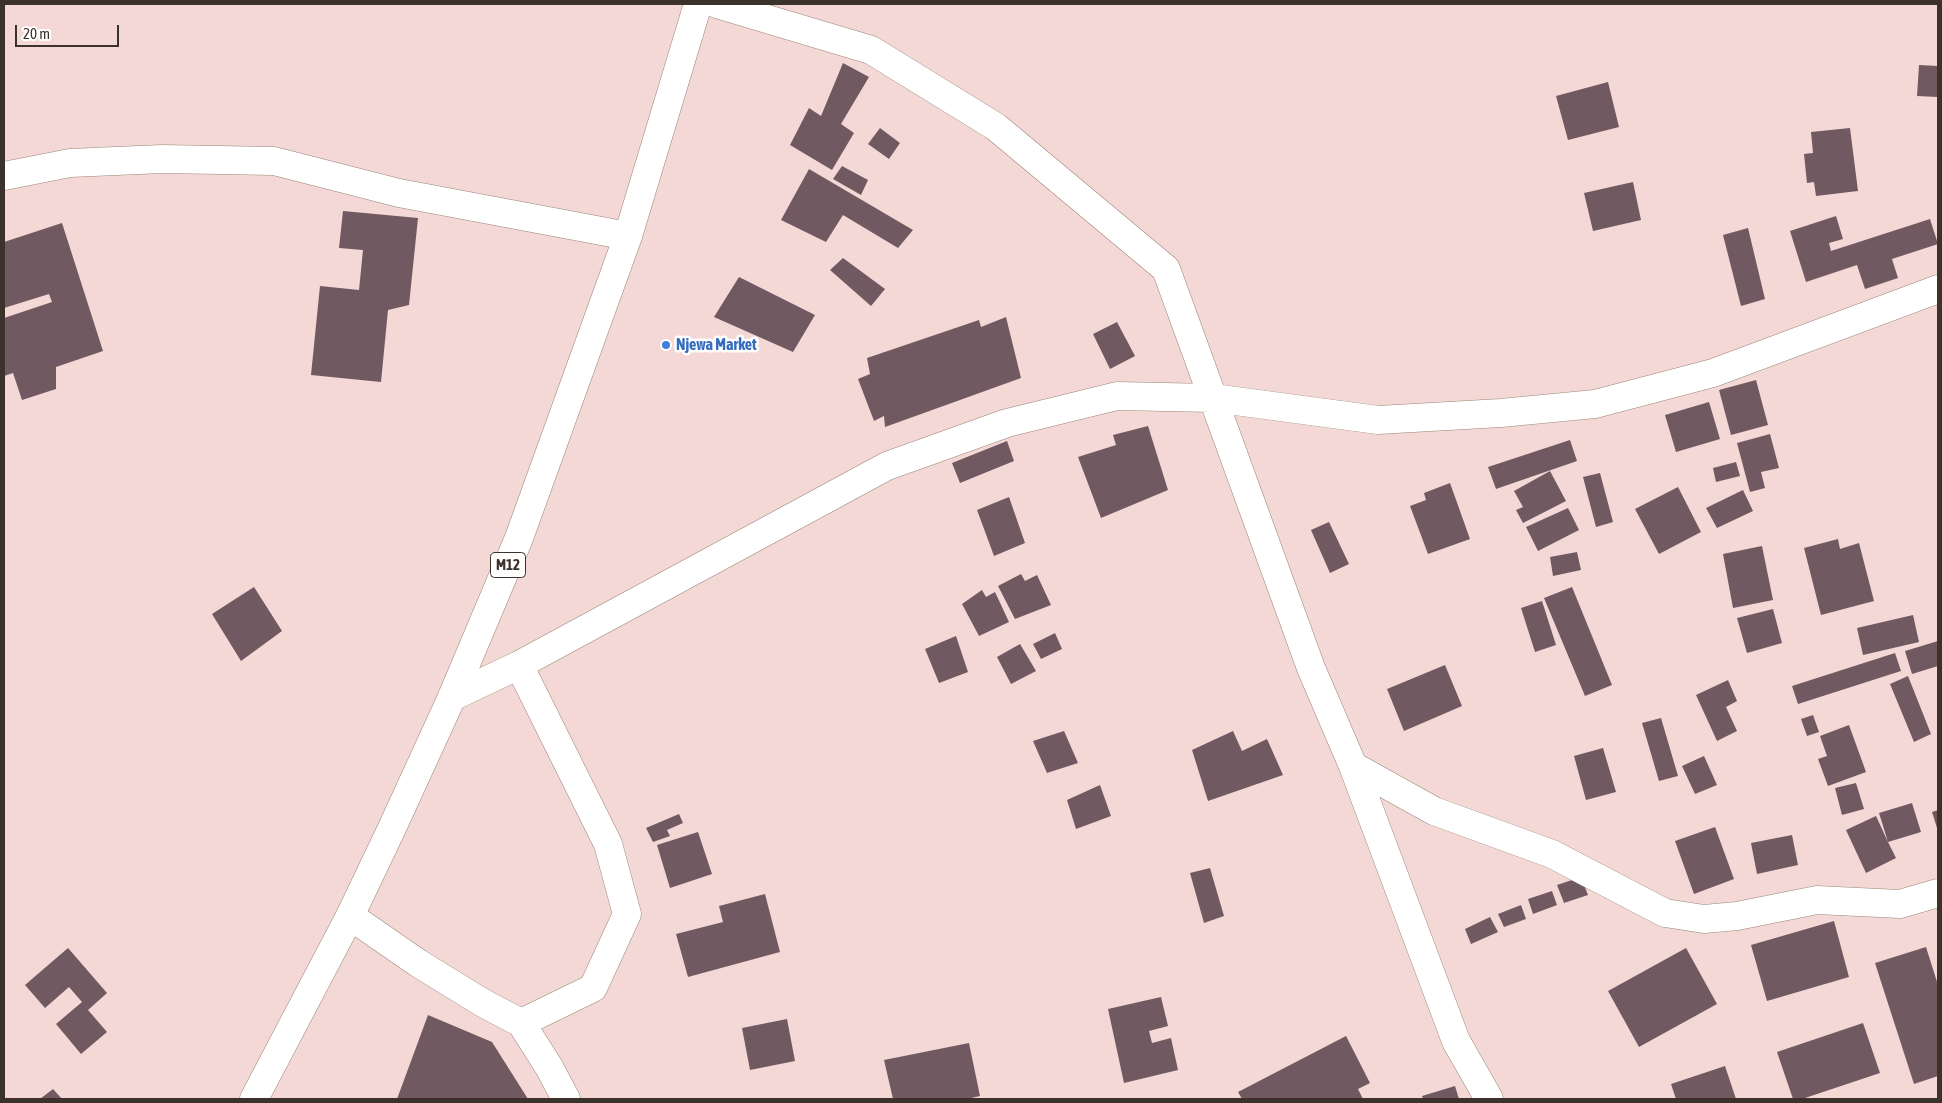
<!DOCTYPE html>
<style>
body{margin:0}
#map{position:relative;width:1942px;height:1103px;overflow:hidden;background:#fbe5d3;font-family:"Asap Condensed",sans-serif}
canvas{display:block}
.frame{position:absolute;inset:0;border:5px solid #3a322b;pointer-events:none}
.scale{position:absolute;left:15px;top:25px;width:104px;height:22px;box-sizing:border-box;border:2px solid #3a322b;border-top:0;padding-left:6px;font-size:15px;line-height:18px;white-space:nowrap;color:#3a322b;-webkit-text-stroke:4px #fff;paint-order:stroke}
</style>
<div id="map">
<canvas width="1942" height="1103"></canvas>
<div class="frame"></div>
<div class="scale">20 m</div>
</div>
<script>
const ctx = document.querySelector('canvas').getContext('2d');
ctx.lineJoin = 'round';
function fillPath(path, color) { ctx.fillStyle = color; ctx.fill(path, 'evenodd'); }
function stroke(path, color, width, dash) { ctx.strokeStyle = color; ctx.lineWidth = width; ctx.lineCap = dash ? 'butt' : 'round'; ctx.setLineDash(dash || []); ctx.stroke(path); }
function label(font, color, halo, rows, align = 'center') {
  ctx.font = font + ' "Asap Condensed",sans-serif'; ctx.lineWidth = 5; ctx.setLineDash([]); ctx.textBaseline = 'middle'; ctx.strokeStyle = halo; ctx.fillStyle = color; for (const [text, x, y, turn = 0] of rows) {
    ctx.save(); ctx.translate(x, y); ctx.rotate((+turn || 0) * Math.PI / 180); ctx.textAlign = isNaN(turn) ? turn : align; if (halo) ctx.strokeText(text, 0, 0); ctx.fillText(text, 0, 0); ctx.restore();
  }
}
const industrial = new Path2D(`
 M4,4h1934v1095h-1934z`);
const building = new Path2D(`
 M843,63l26,14 -28,47 13,9 -22,37 -42,-25 19,-37 12,8z
 M1919,65l19,1v31l-21,-1z
 M1608,82l11,45 -51,13 -12,-44z
 M880,128l20,15 -11,16 -21,-15z
 M1850,128l8,63 -42,5 -2,-14 -7,1 -3,-29 9,-1 -2,-21z
 M842,166l26,14 -7,15 -28,-16z
 M809,169l104,61 -15,18 -55,-33 -17,27 -45,-22z
 M1633,182l8,38 -48,11 -9,-38z
 M343,211l75,7 -9,87 -21,5 -7,72 -70,-7 9,-89 39,4 4,-40 -24,-2z
 M1836,216l7,23 -14,4 2,8 99,-32 8,25 -46,15 6,19 -33,11 -8,-24 -51,17 -16,-51z
 M62,223l41,128 -47,16v22l-34,11 -9,-27 -9,3v-58l48,-16 -3,-8 -45,14v-66z
 M1748,228l17,71 -24,7 -18,-71z
 M843,258l42,31 -14,17 -41,-36z
 M739,277l76,38 -22,37 -79,-35z
 M1006,317l15,61 -136,49 -1,-11 -10,5 -16,-42 12,-5 -3,-16 112,-38 2,7z
 M1117,322l18,34 -25,13 -17,-35z
 M1756,380l12,45 -37,10 -12,-45z
 M1709,402l11,37 -44,13 -11,-37z
 M1148,426l20,64 -67,28 -23,-61 38,-12 -3,-10z
 M1770,434l9,34 -18,4 4,16 -15,4 -13,-49z
 M1570,440l7,21 -81,28 -8,-22z
 M1007,441l7,20 -54,22 -8,-20z
 M1736,462l4,14 -24,6 -3,-14z
 M1550,471l16,30 -43,22 -7,-13 7,-3 -9,-16z
 M1600,473l13,49 -17,5 -13,-50z
 M1450,483l20,56 -42,15 -18,-48 16,-6 -2,-7z
 M1678,487l23,45 -42,22 -24,-45z
 M1743,490l10,21 -36,17 -11,-20z
 M1009,497l16,46 -31,13 -17,-46z
 M1568,508l11,22 -41,21 -12,-24z
 M1329,522l20,42 -19,9 -19,-43z
 M1838,539l2,10 19,-6 15,58 -53,14 -17,-67z
 M1762,546l11,54 -40,8 -10,-54z
 M1577,552l4,18 -28,6 -3,-19z
 M1021,574l4,7 12,-6 14,30 -36,14 -17,-33z
 M254,587l28,44 -41,30 -29,-47z
 M1572,587l40,98 -27,11 -41,-98z
 M982,590l4,7 9,-5 14,30 -30,14 -17,-32z
 M1542,601l14,44 -21,7 -14,-44z
 M1773,609l9,34 -35,10 -10,-35z
 M1913,615l6,27 -56,13 -6,-27z
 M1055,633l7,16 -21,10 -8,-15z
 M956,636l12,36 -29,11 -14,-34z
 M1938,641v25l-26,8 -7,-23z
 M1020,644l16,27 -25,13 -14,-27z
 M1895,653l6,18 -103,33 -6,-18z
 M1445,665l17,41 -58,25 -17,-42z
 M1908,676l23,58 -17,8 -24,-58z
 M1728,680l9,21 -11,6 11,24 -20,10 -21,-46z
 M1813,715l6,17 -12,4 -6,-17z
 M1661,718l17,58 -19,5 -17,-58z
 M1849,725l17,47 -38,14 -10,-27 9,-3 -7,-20z
 M1064,731l14,32 -31,10 -14,-32z
 M1233,731l9,20 25,-12 16,36 -75,26 -16,-51z
 M1603,748l13,44 -30,8 -12,-44z
 M1704,756l13,29 -22,9 -13,-28z
 M1856,783l8,26 -22,6 -7,-27z
 M1100,785l11,31 -35,13 -9,-29z
 M1912,803l9,29 -33,10 8,16 -30,15 -20,-43 30,-14 12,26 -9,-29z
 M1938,810v21l-6,-19z
 M679,814l4,9 -16,7 3,6 -17,6 -7,-14z
 M1715,827l19,52 -40,15 -19,-53z
 M698,832l14,42 -42,14 -13,-43z
 M1792,835l6,30 -41,9 -6,-31z
 M1210,868l14,48 -20,7 -14,-50z
 M1581,877l7,18 -24,8 -7,-18z
 M1552,891l5,14 -24,9 -5,-15z
 M765,894l15,58 -92,25 -12,-43 47,-12 -4,-16z
 M1521,905l5,14 -22,8 -6,-13z
 M1490,917l8,15 -27,12 -6,-15z
 M1834,921l15,56 -82,24 -16,-56z
 M1926,947l12,38v91l-24,8 -39,-121z
 M68,948l39,45 -19,17 19,22 -26,22 -25,-30 26,-22 -13,-15 -24,21 -20,-23z
 M1686,948l31,56 -78,43 -31,-56z
 M1161,997l7,29 -19,5 3,12 19,-5 7,32 -54,13 -16,-74z
 M428,1015l64,27 36,57h-131z
 M787,1019l8,42 -45,9 -8,-42z
 M1863,1023l17,50 -78,26h-9l-16,-47z
 M1346,1036l24,47 -12,6 5,10h-121l-4,-7z
 M969,1043l11,53 -13,3h-74l-9,-39z
 M1725,1066l11,33h-60l-5,-15z
 M1455,1086l4,13h-36l-1,-3z
 M53,1089l9,10h-22z`);
const minor = new Path2D(`
 M717,4l154,46 125,77 170,142 145,399 42,98 103,275 33,58
 M4,176l66,-13 92,-4 112,2 125,32 229,43
 M519,665l89,179 19,70 -34,74 -72,35
 M452,697l67,-32 368,-199 120,-43 110,-27 96,2 165,22 123,-7 94,-9 118,-31 225,-84
 M1353,766l81,45 118,43 113,59 39,6 33,-3 80,-16 83,4 38,-11
 M350,916l68,47 65,40 38,20 28,44 17,32`);
const highway = new Path2D(`
 M254,1099l96,-183 42,-88 60,-131 67,-159 109,-302 70,-232`);
const markers = [
 [666,345,5,"#3f7fe0"]
];
const shields = [
 [508,565,35]
];
const shieldNames = [
 ["M12",508,565]
];
const shopNames = [
 ["Njewa Market",676,345]
];
fillPath(industrial, '#f3d8d6');
fillPath(building, '#715962');
stroke(minor, '#9b8676', 29);
stroke(highway, '#9b8676', 29);
stroke(minor, '#fff', 28);
stroke(highway, '#fff', 28);
for (const [x, y, r, color] of markers) { const dot = new Path2D(); dot.arc(x, y, r, 0, 2 * Math.PI); ctx.fillStyle = color; ctx.fill(dot); stroke(dot, '#fff', 2); }
for (const [x, y, w] of shields) { const box = new Path2D(); box.roundRect(x - w / 2, y - 12.5, w, 25, 4); ctx.fillStyle = '#fff'; ctx.fill(box); stroke(box, '#3a322b', 1); }
label('bold 15px', '#3a322b', null, shieldNames);
label('bold 16px', '#366cbe', '#fff', shopNames, 'left');
</script>
